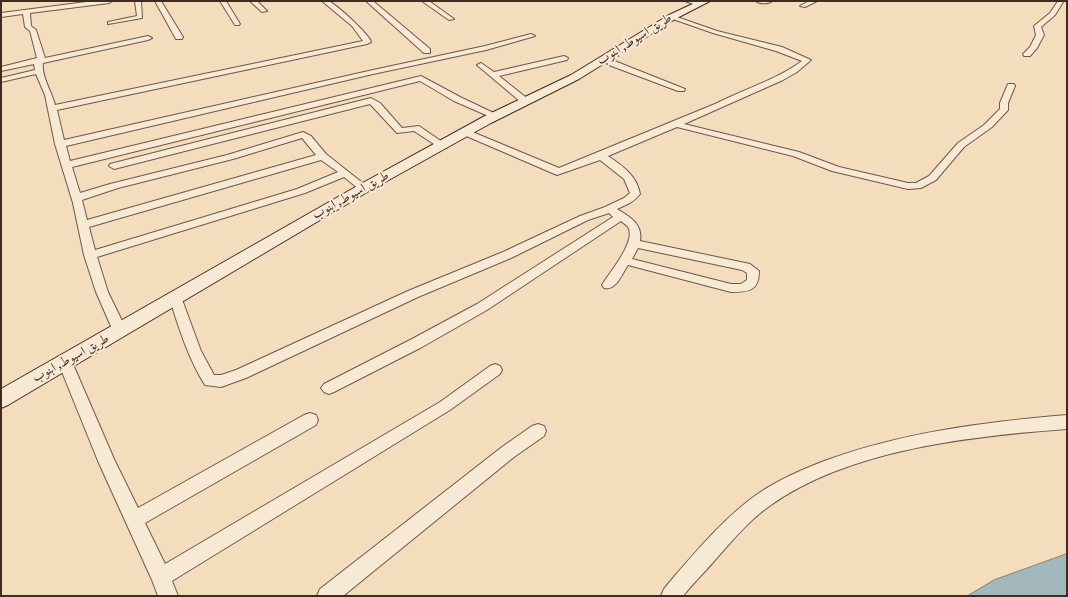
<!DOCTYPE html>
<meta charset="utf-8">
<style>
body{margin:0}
#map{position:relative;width:1068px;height:597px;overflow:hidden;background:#f3ddbd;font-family:"IM FELL Double Pica",serif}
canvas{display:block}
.frame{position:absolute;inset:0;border:2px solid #402b23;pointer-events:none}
</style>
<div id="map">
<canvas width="1068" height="597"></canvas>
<div class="frame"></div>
</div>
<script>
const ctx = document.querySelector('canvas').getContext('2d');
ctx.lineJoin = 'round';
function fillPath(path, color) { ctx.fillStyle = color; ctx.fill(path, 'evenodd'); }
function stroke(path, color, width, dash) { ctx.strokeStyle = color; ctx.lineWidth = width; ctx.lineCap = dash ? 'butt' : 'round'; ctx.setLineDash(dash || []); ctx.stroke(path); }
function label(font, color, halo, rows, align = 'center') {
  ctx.font = font + ' "IM FELL Double Pica",Amiri,serif'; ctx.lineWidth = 4; ctx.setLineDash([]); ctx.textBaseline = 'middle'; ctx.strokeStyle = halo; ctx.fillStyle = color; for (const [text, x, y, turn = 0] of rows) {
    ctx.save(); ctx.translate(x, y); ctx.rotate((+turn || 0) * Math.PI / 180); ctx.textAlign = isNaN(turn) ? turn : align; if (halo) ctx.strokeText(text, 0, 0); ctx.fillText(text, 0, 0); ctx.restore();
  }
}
const water = new Path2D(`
 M1067,554v42h-100l27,-16z`);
const street = new Path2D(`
 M94,1h18l-3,2 -79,10 1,13 5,4 9,28 103,-22 4,2 -4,2 -105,23c-2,13 9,29 12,42l308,-64 -11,-15 -30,-25c2,0 4,-1 6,0 7,2 42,34 43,41l-4,2 -310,66 7,30 309,-70 112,-24 46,-12 4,2 -49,14 -113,24 -307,72 4,15 351,-85 39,21 40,19 -1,2h-6l-39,-17 -34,-20 -348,86 8,26 30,-9 117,-29 76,-23 8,4 15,18 43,34 -5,3 -4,-1 -16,-13 -39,16 -208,64 11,35 19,39 -2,4 -5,1 -5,-1 -2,-4 -17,-39 -12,-37 -11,-52 -18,-59 -10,-49 -9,-21 -35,8v-4l34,-8 -1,-6 -33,7v-4l36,-9 -7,-27 -5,-4 -2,-13 -22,3v-4zM302,138l14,17 -229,65 -5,-20 36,-12 115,-29zM321,160l17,12 -41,17 -202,61 -6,-23z
 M135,1h6l1,17 -34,6v-2l29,-6z
 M155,1h6l22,36 -1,2h-6z
 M220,1h6l14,23 -1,1h-4z
 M250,1h7l10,10 -5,1z
 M366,1h7l57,48v4h-6z
 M422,1h7l25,18 -5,1z
 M685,1h10l7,3 -3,2z
 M756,1h16c-3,3 -13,3 -16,0z
 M809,1h8l-12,6 -5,-1z
 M1058,1l5,1 -8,13 -14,12 3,8 -7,13 -7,8h-6l-1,-2 7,-7 6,-12 -2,-9 16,-13z
 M670,16h4l43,15 65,16 29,13 -14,12 -14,8 -99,44 115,28 40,15 69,16h8l13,-7 29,-33 26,-18 16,-16v-6l8,-19h6l1,2 -7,17v7l-16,17 -28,20 -28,33 -15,8 -13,1 -76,-18 -39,-15 -116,-29 -69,29c15,10 29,20 32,38 -6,8 -14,11 -23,15 13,8 26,15 23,32l110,23 9,7c0,20 -10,21 -28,21l-103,-27c-6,9 -12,26 -24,23l-2,-3c7,-12 35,-44 26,-58 -1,-2 -5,-4 -7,-6l-134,89 -65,37 -88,45 -5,2 -5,-2 -3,-4 3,-4 88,-45 65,-35 136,-87 -4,-4 -21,7 -77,38 -93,39 -172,81 -25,9 -16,-2c-17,-27 -26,-57 -36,-88l1,-3 5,-1 5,1 21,57 13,24h7l15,-5 172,-79 95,-39 77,-36 25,-9 19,-9 6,-5 -6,-14 -24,-19 -43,15 -93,-40 -2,-2 2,-2h6l89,37 156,-64c29,-15 61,-24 87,-43l-26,-10 -63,-18 -43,-15zM638,248l104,22 5,3v7l-6,4h-10l-99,-25z
 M564,56l4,2 -1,2 -68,16 29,23 1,2 -1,2h-6l-45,-38 4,-2 13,9z
 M601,58h6l78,31 -1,2h-6l-77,-29z
 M371,98l9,5 22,25 17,-2 29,20 -2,2h-6l-26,-17 -17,2 -27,-29 -256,65 -5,-3 1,-2z
 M65,356l5,2 2,4 42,97 24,49 166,-93 6,-2 6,2 2,5 -2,5 -171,98 20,41 275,-162 50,-36 5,-2 5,2 2,4 -2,4 -50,36 -278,171 6,15h-20l-6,-16 -54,-119 -40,-99 2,-4z
 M1067,415v14c-94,7 -217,20 -296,76 -22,15 -38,35 -56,55 -10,12 -22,23 -32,36h-22l3,-7 9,-11c25,-29 54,-63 86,-85 21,-14 44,-24 68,-33 77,-28 158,-38 240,-45z
 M538,424l6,2 2,5 -2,5 -30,21 -171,139h-26l3,-7 182,-142 30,-21z`);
const secondary = new Path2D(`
 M699,1h11l-35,18 -96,60 -88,44 -122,68 -361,214 -7,3v-19l358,-204 124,-68 88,-42 98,-60z`);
const streetNames = [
 ["طريق اسيوط, ابنوب",635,40,-32],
 ["طريق اسيوط, ابنوب",351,196,-29],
 ["طريق اسيوط, ابنوب",71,359,-29]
];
fillPath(water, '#a2b8bd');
stroke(water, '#7b807f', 1);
stroke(street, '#6d584a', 2);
stroke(secondary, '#402b23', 2);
fillPath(street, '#f7e9d4');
fillPath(secondary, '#f7e9d4');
label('13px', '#402b23', '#f7e9d4', streetNames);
</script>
